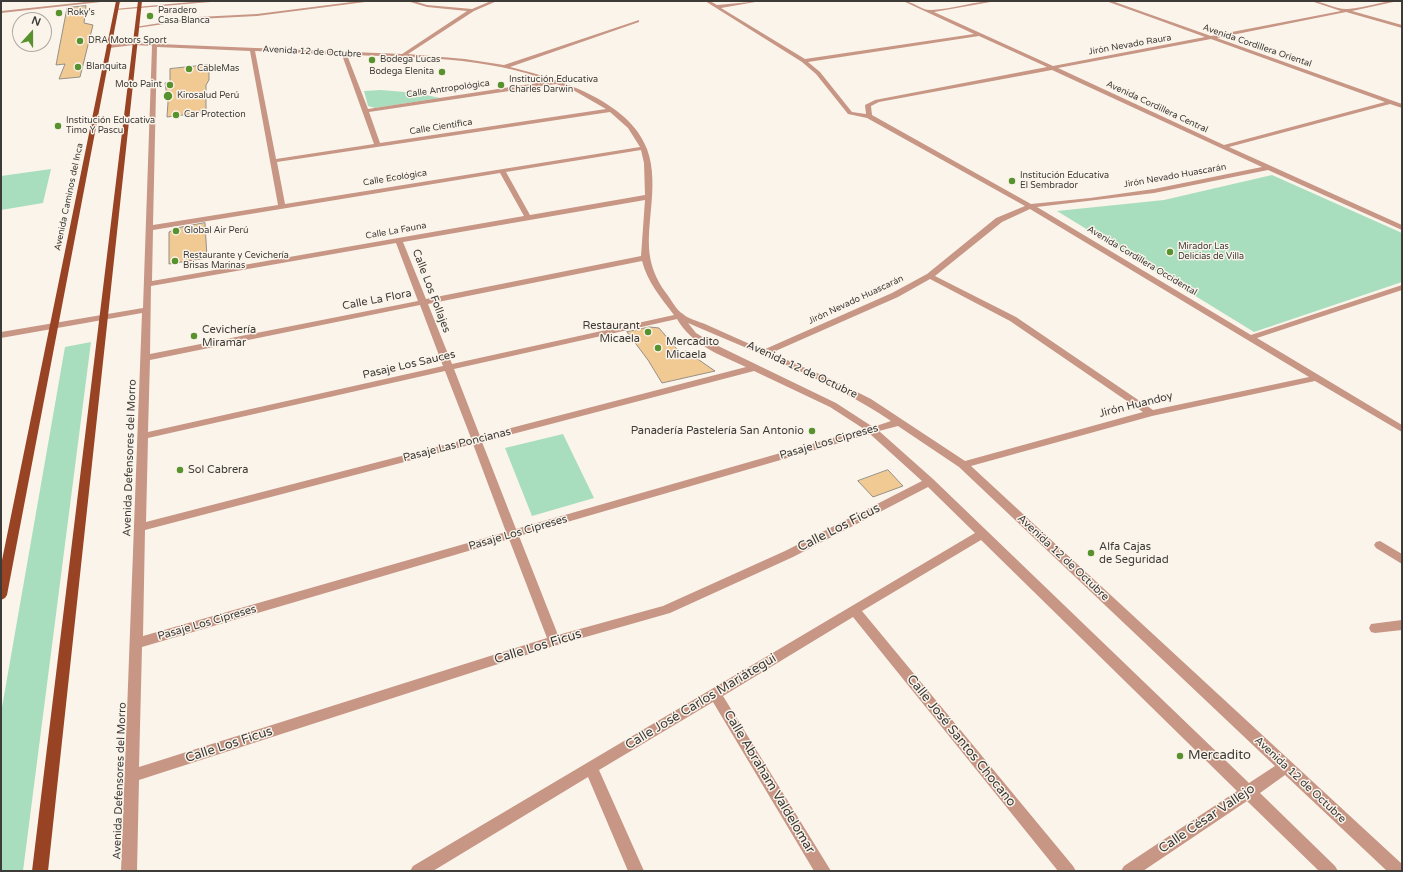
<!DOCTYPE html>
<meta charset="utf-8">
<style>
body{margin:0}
#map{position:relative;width:1403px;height:872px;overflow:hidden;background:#fbf4eb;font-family:"Varela Round",sans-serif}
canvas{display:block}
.frame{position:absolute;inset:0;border:2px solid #3d3b37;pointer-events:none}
.north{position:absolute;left:12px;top:12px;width:40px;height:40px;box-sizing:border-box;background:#fbf4eb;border:1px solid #afaaa3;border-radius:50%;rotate:21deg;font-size:11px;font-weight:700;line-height:16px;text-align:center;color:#3d3b37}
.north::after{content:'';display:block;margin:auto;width:14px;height:18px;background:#58922f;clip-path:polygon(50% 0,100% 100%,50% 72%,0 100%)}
</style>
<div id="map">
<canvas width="1403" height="872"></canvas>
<div class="frame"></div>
<div class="north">N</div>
</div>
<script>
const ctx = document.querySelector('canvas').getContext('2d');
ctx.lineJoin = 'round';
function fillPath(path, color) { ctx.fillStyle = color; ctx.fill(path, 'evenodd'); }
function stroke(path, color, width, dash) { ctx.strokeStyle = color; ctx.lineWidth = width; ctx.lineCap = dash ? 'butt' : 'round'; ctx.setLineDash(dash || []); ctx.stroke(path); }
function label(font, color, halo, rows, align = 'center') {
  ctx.font = font + ' "Varela Round",sans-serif'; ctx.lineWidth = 3; ctx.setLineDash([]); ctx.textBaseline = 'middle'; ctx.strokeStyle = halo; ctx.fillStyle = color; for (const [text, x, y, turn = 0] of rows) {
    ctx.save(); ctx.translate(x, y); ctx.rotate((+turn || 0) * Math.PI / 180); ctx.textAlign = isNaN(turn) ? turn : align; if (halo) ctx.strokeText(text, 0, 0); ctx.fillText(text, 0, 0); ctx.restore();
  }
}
const green = new Path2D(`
 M381,90l36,3 23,5 -65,10 -7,-2 -4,-15z
 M51,169l-8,34 -42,7v-34z
 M1272,175l130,58v49l-148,50 -197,-121 107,-11z
 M91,342l-68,529h-22v-158l64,-366z
 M563,434l31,64 -62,18 -27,-68z`);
const building = new Path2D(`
 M86,6l-2,17 9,2 -13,52 -21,2 6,-15 -9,1 11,-57z
 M209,65v15l-3,5v27l-39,5 1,-15 -3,-19 5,-1v-13z
 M205,223l2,35 -38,6v-32l8,-4z
 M650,327l9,1 21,25 6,-2 29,20 -53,12 -14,-23 -21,-28z
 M888,470l15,16 -30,11 -15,-16z`);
const minor = new Path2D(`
 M95,1h15l-109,12v-2z
 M203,1h19l-106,9 -2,-1z
 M360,1h13l-116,15 -59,3 -61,9 -2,-1 63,-10 59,-3z
 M407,1h7l13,4 45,4 19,-8h6l-23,10 -66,43 57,5 39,6 135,-45v2l-129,45c45,11 119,33 137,82 7,19 6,40 4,60 -3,33 -6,55 15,84 5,6 10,17 17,21 5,5 15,7 22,10 19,9 39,17 58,26l129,-57 35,-19 69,-56 29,-12 -158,-88 -19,-4 -32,-40 -14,-12 -97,-61h5l7,4 44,-4 -40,7 84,51 169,-25 -71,-33c10,0 19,10 29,9 21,-1 42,-9 64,-9l-62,11 119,54 152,-29 -99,-36h6l99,35 130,-25 -30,-10c12,0 25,9 37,8 17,-1 33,-8 50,-8l-46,10 50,14v3l-56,-16 -129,26 185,66v4l-12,-4 -161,43 173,78v5l-134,-60 -114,23 -117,14 214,128 151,-50v5l-145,48 145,87v7l-87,-51 -163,35 -181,50 431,398v7h-15l-102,-96 -25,18 75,73 3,5h-19l-72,-70 -104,70h-22l3,-5 113,-75 -256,-251 -119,71 211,255 3,5h-18l-205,-254 -130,79 108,175h-17l-101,-169 -114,68 45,101h-16l-40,-94 -155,94h-23l3,-5 562,-333 -47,-46 -135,70 -123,56 -116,33 -415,134 -2,91h-16l21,-558 -141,25v-6l142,-24 9,-262 -18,-1 -25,3 -3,-2 1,-1 27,-2 268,11 65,-43 -40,-4zM979,36l68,31 -172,33 -10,5 1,9 -14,-2 -32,-40 -12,-10zM1211,39l174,63 -161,43 -166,-77zM157,47l93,4 28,154 -125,20zM255,51l87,4 32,89 -98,15zM347,55c67,2 139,2 203,26l-182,28zM1052,70l210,97 -108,22 -64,9 -59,6 -159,-89 -1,-9 8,-4zM556,84l17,6 33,19 -226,34 -11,-31zM610,112l18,16 12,19 -355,57 -8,-42zM641,150l3,13 1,32 -115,20 -24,-43zM500,173l24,43 -372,65 1,-51zM645,200l-4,56 -215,43 -23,-57zM1030,209l279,168 -156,33 -137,-93 -81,-41 67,-54zM396,243l22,58 -268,53 1,-68zM642,261c5,20 19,37 32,54l-222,49 -24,-60zM930,279l80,42 133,91 -178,49 -94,-62 -38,-19 -62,-27 127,-56zM420,305l23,61 -295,66 2,-72zM677,319c15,26 43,36 69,48l-266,69 -26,-67zM688,323c68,30 141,56 203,98l-18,6 -37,-24 -124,-60 -16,-10zM445,371l26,67 -325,84 2,-84zM754,371l76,36 34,22 -348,100 -34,-87zM898,426l61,41 316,299 -26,17 -316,-304 -54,-48zM870,434l52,47 -137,70 -122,55 -105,29 -39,-99zM473,444l33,88 -363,104 2,-106zM509,539l38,99 -408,129 3,-120z
 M1380,541l22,13v10l-26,-16 -2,-3 2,-3z
 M1402,620v10l-27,3 -4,-1 -2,-4 2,-4z`);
const major = new Path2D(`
 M116,1h4l-113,594 -2,3 -4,2v-35z
 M138,1h4l-94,870h-16z`);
const markers = [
 [59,13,4,"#58922f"],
 [150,16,4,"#58922f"],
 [80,41,4,"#58922f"],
 [372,60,4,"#58922f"],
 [78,67,4,"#58922f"],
 [189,69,4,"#58922f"],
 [442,72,4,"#58922f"],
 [170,85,4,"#58922f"],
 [501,85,4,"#58922f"],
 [168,96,5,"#58922f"],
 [176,115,4,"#58922f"],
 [58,126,4,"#58922f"],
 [1012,181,4,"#58922f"],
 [176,231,4,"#58922f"],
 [1170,252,4,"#58922f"],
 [175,261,4,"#58922f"],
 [648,332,4,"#58922f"],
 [194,336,4,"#58922f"],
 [658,348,4,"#58922f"],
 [812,431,4,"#58922f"],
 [180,470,4,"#58922f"],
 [1091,553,4,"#58922f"],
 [1180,756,4,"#58922f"]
];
const farPoinames = [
 ["Paradero",158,11],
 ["Casa Blanca",158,21],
 ["Roky's",67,13],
 ["DRA Motors Sport",88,41],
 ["Bodega Lucas",380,60],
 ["Blanquita",86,67],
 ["CableMas",197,69],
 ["Bodega Elenita",434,72,"right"],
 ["Institución Educativa",509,80],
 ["Charles Darwin",509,90],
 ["Moto Paint",162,85,"right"],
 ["Kirosalud Perú",177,96],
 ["Car Protection",184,115],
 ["Institución Educativa",66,121],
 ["Timo Y Pascu",66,131],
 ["Institución Educativa",1020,176],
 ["El Sembrador",1020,186],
 ["Global Air Perú",184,231],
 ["Mirador Las",1178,247],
 ["Delicias de Villa",1178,257],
 ["Restaurante y Cevichería",183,256],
 ["Brisas Marinas",183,266]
];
const farStreetnames = [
 ["Jirón Nevado Raura",1130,45,-10],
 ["Avenida Cordillera Oriental",1257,46,19],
 ["Avenida 12 de Octubre",312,52,3],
 ["Calle Antropológica",448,89,-8],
 ["Avenida Cordillera Central",1157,107,25],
 ["Calle Científica",441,127,-9],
 ["Jirón Nevado Huascarán",1175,176,-10],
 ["Calle Ecológica",395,178,-9],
 ["Avenida Caminos del Inca",69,197,-78],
 ["Calle La Fauna",396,231,-10],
 ["Avenida Cordillera Occidental",1142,261,31],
 ["Jirón Nevado Huascarán",856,300,-25]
];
const streetNames = [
 ["Calle Los Follajes",431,291,69],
 ["Calle La Flora",377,300,-11],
 ["Pasaje Los Sauces",409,365,-13],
 ["Avenida 12 de Octubre",802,370,25],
 ["Jirón Huandoy",1136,405,-14],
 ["Pasaje Los Cipreses",829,442,-16],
 ["Pasaje Las Poncianas",457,445,-14],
 ["Avenida Defensores del Morro",130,458,-88],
 ["Pasaje Los Cipreses",518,533,-16],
 ["Avenida 12 de Octubre",1063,558,43],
 ["Pasaje Los Cipreses",207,623,-16],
 ["Avenida 12 de Octubre",1300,780,43],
 ["Avenida Defensores del Morro",120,781,-88]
];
const poiNames = [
 ["Restaurant",640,326,"right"],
 ["Micaela",640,339,"right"],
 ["Cevichería",202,330],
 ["Miramar",202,343],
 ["Mercadito",666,342],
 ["Micaela",666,355],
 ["Panadería Pastelería San Antonio",804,431,"right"],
 ["Sol Cabrera",188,470],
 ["Alfa Cajas",1099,547],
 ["de Seguridad",1099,560]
];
const nearStreetnames = [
 ["Calle Los Ficus",839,528,-27],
 ["Calle Los Ficus",538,647,-17],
 ["Calle José Carlos Mariátegui",701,702,-31],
 ["Calle José Santos Chocano",961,741,51],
 ["Calle Los Ficus",229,745,-18],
 ["Calle Abraham Valdelomar",769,782,59],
 ["Calle César Vallejo",1207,819,-34]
];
const nearPoinames = [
 ["Mercadito",1188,756]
];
fillPath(green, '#a8debd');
fillPath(building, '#f1c993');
stroke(building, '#958f86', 1);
fillPath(minor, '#c79685');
fillPath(major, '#984324');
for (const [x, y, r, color] of markers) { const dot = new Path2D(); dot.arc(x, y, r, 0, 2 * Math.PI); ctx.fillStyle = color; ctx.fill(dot); stroke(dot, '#fbf4eb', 1.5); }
label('9px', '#3d3b37', '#fbf4eb', farPoinames, 'left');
label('9px', '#3d3b37', '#fbf4eb', farStreetnames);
label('11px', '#3d3b37', '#fbf4eb', streetNames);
label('11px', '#3d3b37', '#fbf4eb', poiNames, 'left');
label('13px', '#3d3b37', '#fbf4eb', nearStreetnames);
label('13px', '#3d3b37', '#fbf4eb', nearPoinames, 'left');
</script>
